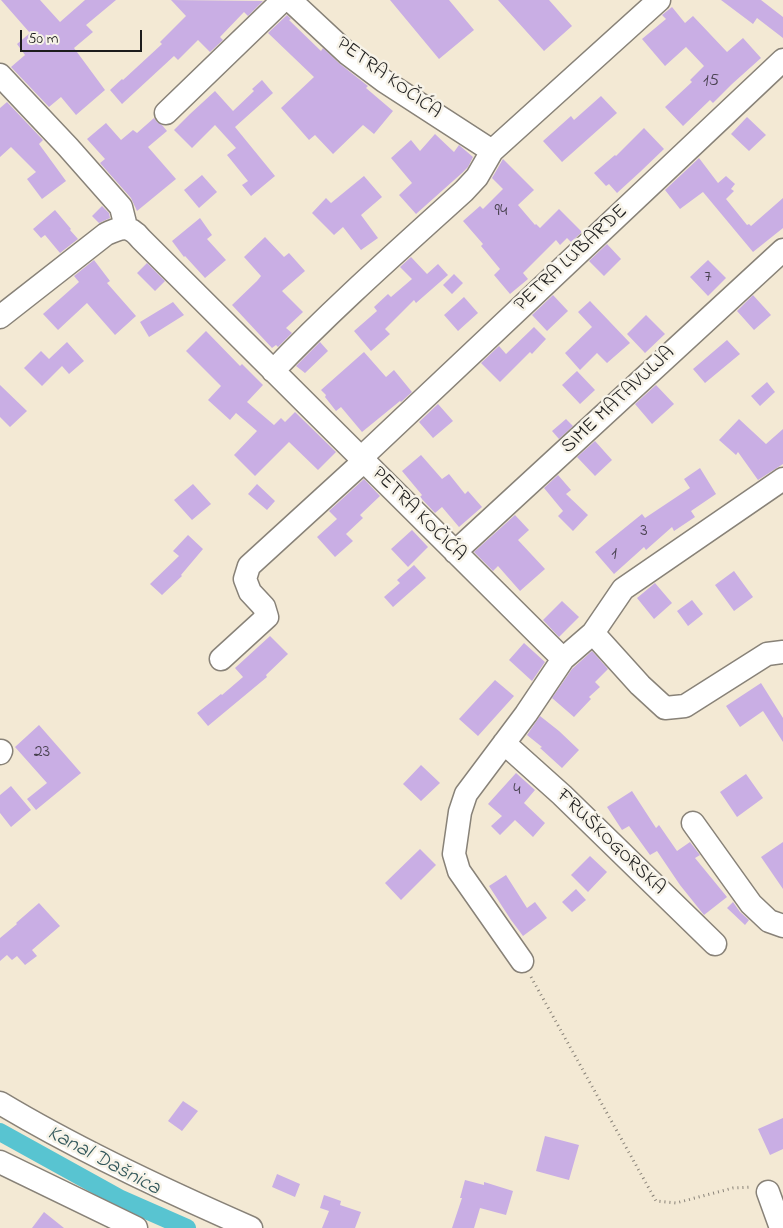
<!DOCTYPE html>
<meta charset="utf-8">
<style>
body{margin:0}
#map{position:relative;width:783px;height:1228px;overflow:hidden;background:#f3e9d4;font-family:"Indie Flower",sans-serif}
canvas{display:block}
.scale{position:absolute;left:20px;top:30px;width:122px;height:22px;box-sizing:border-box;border:2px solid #1c1c1c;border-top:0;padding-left:6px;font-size:15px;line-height:18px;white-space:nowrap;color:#1c1c1c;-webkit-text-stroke:4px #f7f3e8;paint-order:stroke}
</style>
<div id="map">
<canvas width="783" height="1228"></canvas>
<div class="scale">50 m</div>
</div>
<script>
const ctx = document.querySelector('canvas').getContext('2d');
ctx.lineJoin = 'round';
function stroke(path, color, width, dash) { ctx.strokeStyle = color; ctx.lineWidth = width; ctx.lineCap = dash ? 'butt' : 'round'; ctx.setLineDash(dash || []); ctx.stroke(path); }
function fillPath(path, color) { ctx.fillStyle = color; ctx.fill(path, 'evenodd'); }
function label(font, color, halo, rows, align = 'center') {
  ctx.font = font + ' "Indie Flower",sans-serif'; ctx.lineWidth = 5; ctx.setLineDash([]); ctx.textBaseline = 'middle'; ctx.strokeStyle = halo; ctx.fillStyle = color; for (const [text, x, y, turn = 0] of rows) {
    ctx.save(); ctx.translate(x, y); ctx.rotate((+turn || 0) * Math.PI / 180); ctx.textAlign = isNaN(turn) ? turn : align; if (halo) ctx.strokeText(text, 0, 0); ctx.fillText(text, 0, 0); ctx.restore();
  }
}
const canal = new Path2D(`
 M0,1132l121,67 66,29`);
const building = new Path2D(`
 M1,0h39l20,22 25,-22h31l-30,25 7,7 -19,16 31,42 -29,25 -15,-18 -12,10 -38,-40 14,-12 -8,-11 13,-11z
 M171,0l92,1 -15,15 -4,-4 -24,25 3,3 -13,12 -12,-12 -20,20 -4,-4 -52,48 -12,-14 12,-11 1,1 39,-36 -2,-2 26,-26z
 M390,0h59l25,30 -35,29z
 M498,0h51l23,26 -28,25z
 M721,0h40l22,17v21l-26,-20 -4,6z
 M672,7l13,16 8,-7 34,36 16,-14 18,20 -29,26 -19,19 -3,-3 -27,26 -18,-19 27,-25 -2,-2 14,-14 -18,-19 -21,19 -23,-27 24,-20 -4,-4z
 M287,15l4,4 -2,1 32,31 2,-3 17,16 28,22 -2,2 27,23 -19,23 -11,-9 -30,29 -18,-19 -6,5 -28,-32 33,-31 -46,-44z
 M262,80l11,13 -38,34 40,49 -24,20 -9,-11 6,-4 -21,-26 9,-7 -21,-23 -23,23 -18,-18 16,-16 25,-23 18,20 21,-20 -2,-2z
 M601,96l16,17 -55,49 -19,-21 28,-25 3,4z
 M7,102l36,38 -4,4 27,37 -24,18 -15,-20 9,-7 -25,-25 -11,10v-49z
 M747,117l19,18 -17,16 -18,-17z
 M154,118l3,4 5,3 5,6 -19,16 28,32 -39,32 -6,-13 -31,-35 5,-4 -18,-20 19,-16 15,17 12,-10 4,3z
 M644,128l20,21 -24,23 -23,21 -8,-9 -3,2 -12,-13 21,-18 1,1z
 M435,134l19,18 5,-7 14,12 -5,10 -6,6 -46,41 -17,-19 13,-12 -21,-25 20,-18 9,11z
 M699,158l19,25 8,-7 9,8 -4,5 3,2 -8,8 21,26 2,-1 2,2 32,-28v30l-30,24 -50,-60 -23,17 -15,-19z
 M503,159l31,31 -16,15 17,20 1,-1 4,4 19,-19 23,23 -11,10 -4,-4 -7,7 -4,-5 -33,33 5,6 -18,15 -16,-19 6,-6 -19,-23 2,-2 -20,-23 17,-15 3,3 20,-20 -11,-11z
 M202,175l15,17 -18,16 -15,-18z
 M364,176l18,21 -21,18 17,23 -17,12 -18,-23 -9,8 -22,-22 14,-15 5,5z
 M102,206l7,7 1,5 -11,5 -7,-7z
 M55,210l16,19 -1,1 8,9 -18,14 -15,-18 -4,3 -8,-9z
 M200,218l12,17 -5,4 19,21 -21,18 -20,-22 -1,1 -12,-16z
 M265,237l19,20 5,-4 16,18 -23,20 21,21 -17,16 6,5 -14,14 -2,-2 -4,3 -40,-43 25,-24 4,-5 -17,-19z
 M607,244l14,15 -17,17 -15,-15z
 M411,257l16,17 11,-10 10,11 -32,28 -2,-3 -29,29 5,5 -19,17 -17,-20 23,-20 -3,-4 14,-13 3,3 21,-18 -12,-12z
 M94,260l16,21 -3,2 29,33 -21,19 -28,-32 -29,27 -15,-16 36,-32 -5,-6z
 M708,260l18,18 -18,18 -18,-19z
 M147,263l18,18 -10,10 -18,-18z
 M454,274l9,9 -11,11 -9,-9z
 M553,295l15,16 -21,20 -15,-16z
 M753,295l18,20 -17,15 -17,-19z
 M464,297l14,16 -20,18 -14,-16z
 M590,301l40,42 -23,20 -10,-10 -17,17 -15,-17 27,-26 -14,-15z
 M173,302l11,13 -35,22 -9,-15z
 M646,315l19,19 -20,19 -18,-19z
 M534,327l12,12 -14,15 -2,-2 -30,30 -19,-19 18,-17 7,8z
 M206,331l34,35 2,-2 21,21 -16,17 27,23 7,-7 4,4 10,-10 41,40 -18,18 -29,-28 -34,34 -21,-21 23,-24 -21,-18 -6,7 -22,-20 13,-14 -35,-35z
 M727,340l13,14 -35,29 -12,-14z
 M67,342l17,19 -15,13 -7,-8 -20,20 -18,-18 17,-17 8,8z
 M320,342l8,9 -23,22 -9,-7z
 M364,352l22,25 8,-7 18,22 -11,10 -1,-1 -38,31 -21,-25 -5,4 -11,-14 1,-2 -5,-5z
 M577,371l18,19 -15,14 -18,-19z
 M767,382l8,10 -15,14 -9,-10z
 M0,385l27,26 -17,16 -10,-10z
 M656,385l18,19 -22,20 -17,-20z
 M438,404l15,17 -20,17 -14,-16z
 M566,419l7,7 -14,13 -7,-8z
 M739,419l27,25 17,-15v35l-25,16 -20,-28 -2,3 -17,-15z
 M595,441l17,19 -17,16 -18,-19z
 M421,455l21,24 7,-5 16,20 3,-3 14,16 -23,20 -17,-20 -7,6 -15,-16 2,-2 -20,-24z
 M700,468l16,26 -25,17 4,6 -21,14 -2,-4 -26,23 -2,-3 -30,27 -19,-22 47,-38 3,4 45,-30 -6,-9z
 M558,475l13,15 -5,4 22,21 -15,16 -15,-15 5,-5 -19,-23z
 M364,479l16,17 -20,19 3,3 -17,16 7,7 -18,16 -18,-20 20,-18 -8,-8z
 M193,484l18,20 -19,16 -18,-20z
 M257,484l18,17 -8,9 -19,-16z
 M515,515l14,15 -11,10 27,29 -25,22 -22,-25 -5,5 -19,-19z
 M412,530l16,17 -20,20 -17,-18z
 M188,535l15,14 -22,26 1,1 -20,19 -12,-11 29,-28 -6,-5z
 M414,565l12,13 -33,29 -9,-10 16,-14 -3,-3z
 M734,571l19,26 -19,14 -19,-26z
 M655,583l17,20 -18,16 -17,-21z
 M692,600l11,14 -15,12 -11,-15z
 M562,601l17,16 -20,20 -16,-17z
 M270,636l18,18 -22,21 1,2 -59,49 -11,-13 24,-19 1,1 21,-18 -8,-9z
 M524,643l21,19 -13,19 -23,-21z
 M592,651l16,18 -13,13 5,5 -11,10 2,2 -17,18 -22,-19 20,-29z
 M495,680l19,16 -36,40 -19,-17z
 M761,683l22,35v24l-20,-31 -23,16 -14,-21z
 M540,716l19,15 20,19 -17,18 -22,-20 2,-1 -15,-12z
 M39,725l42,48 -45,37 -9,-11 20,-16 -32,-36z
 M421,765l19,18 -19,18 -18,-17z
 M516,773l19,17 -11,13 21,20 -12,14 -18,-17 -15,15 -9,-9 11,-10 -14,-12z
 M746,774l17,24 -26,19 -17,-25z
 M11,786l20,24 -20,17 -11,-14v-18z
 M632,791l24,37 3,-3 18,26 13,-9 10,13 -5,3 32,39 -23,18 -24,-30 -23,-34 -7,4 -21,-29 -7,4 -15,-23z
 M783,842v47l-22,-32z
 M420,849l16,16 -35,35 -16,-17z
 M590,856l17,16 -19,20 -17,-17z
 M506,875l21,33 8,-6 12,16 -24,18 -12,-16 -22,-34z
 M576,889l10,11 -14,12 -10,-10z
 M733,902l7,10 9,8 -4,5 -18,-17z
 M39,903l21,23 -28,24 5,6 -12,9 -8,-9 -5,4 -5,-5 -7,6v-23l17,-14 -1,-1z
 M183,1101l15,10 -16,20 -14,-10z
 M783,1118v31l-13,6 -12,-26z
 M545,1136l34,9 -10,35 -33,-9z
 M277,1174l23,10 -5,13 -23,-10z
 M465,1180l19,5v-3l29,9 -7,24 -26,-7 -6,20h-22l10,-30h-2z
 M324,1195l17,6 -1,4 21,7 -6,16h-33l7,-17 -9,-3z
 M44,1212l20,16h-32z`);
const path = new Path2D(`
 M531,977l125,224 20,2 57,-15 18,-1`);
const minor = new Path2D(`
 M290,0l58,54 36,27 108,70
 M0,75l68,72 53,60 5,20
 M166,113l117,-113
 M0,317l106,-83c16,-7 23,-10 35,5l422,420
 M273,371c60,-63 126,-121 191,-180l13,-14 15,-26 167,-151
 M361,458l422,-398
 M455,552l328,-302
 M593,633l47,52 25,23 20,-2 82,-52 16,-2
 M221,659l46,-42 -3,-10 -14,-15 -5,-13 4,-13 115,-105
 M504,743l58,52 153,149
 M0,753l1,-2
 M693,823l58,81 18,17 14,5
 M522,961l-63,-90 -5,-17 6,-42 6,-18 60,-80 37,-55 30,-26 30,-44 160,-110
 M0,1103c80,48 166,88 251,125
 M0,1162l136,66
 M768,1192l13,36`);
const numberNames = [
 ["15",711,82],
 ["94",501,212],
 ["7",708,278],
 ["3",644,532],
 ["1",614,555],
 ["23",42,753],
 ["4",517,791]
];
const streetNames = [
 ["PETRA KOČIĆA",388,79,36],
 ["PETRA LUBARDE",572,259,-43],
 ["SIME MATAVULJA",619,401,-43],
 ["PETRA KOČIĆA",418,515,45],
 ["FRUŠKOGORSKA",610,843,44]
];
const waterNames = [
 ["Kanal Dašnica",103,1162,28]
];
stroke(canal, '#58c4d1', 18);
fillPath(building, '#c9aee4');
stroke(minor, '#888278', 25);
stroke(path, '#888278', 3, [1, 4]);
stroke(minor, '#fff', 22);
label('18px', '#47404e', null, numberNames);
label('20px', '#1c1c1c', '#f7f3e8', streetNames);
label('italic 21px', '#31575b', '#f7f3e8', waterNames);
</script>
